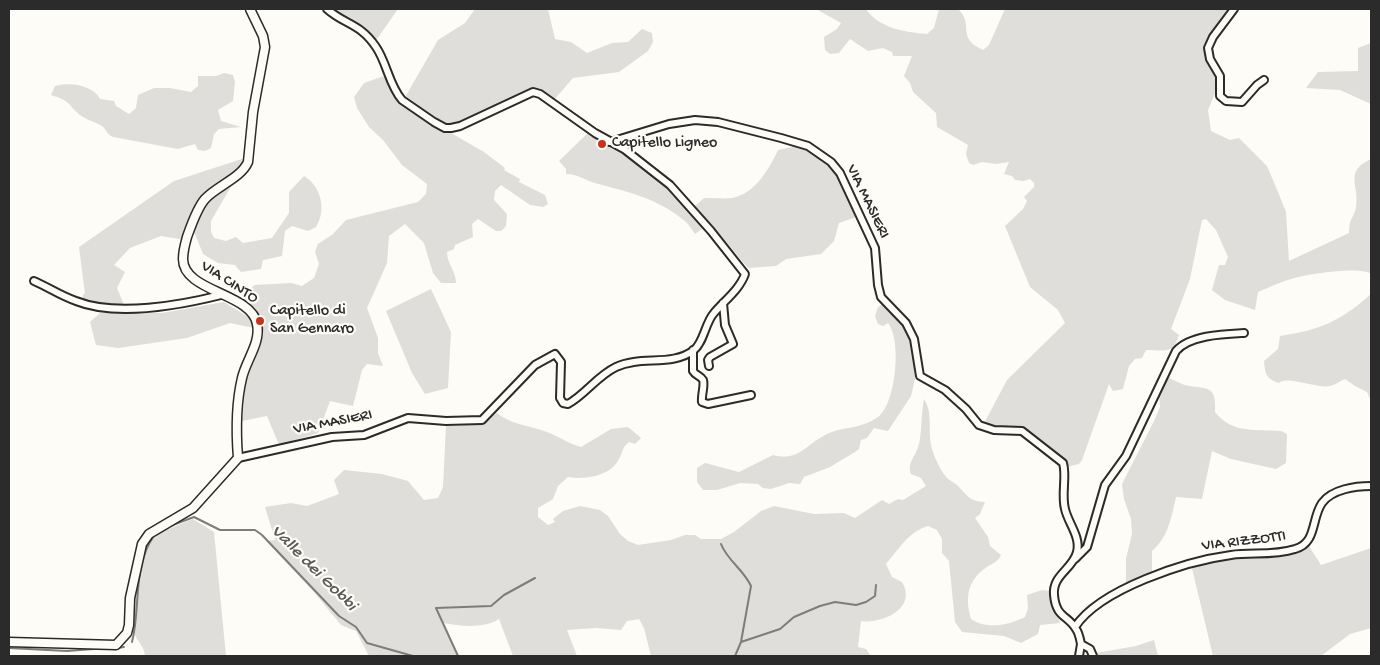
<!DOCTYPE html>
<style>
body{margin:0}
#map{position:relative;width:1380px;height:665px;overflow:hidden;background:#fdfcf7;font-family:"Gochi Hand",sans-serif}
canvas{display:block}
.frame{position:absolute;inset:0;border:10px solid #2b2b2b;pointer-events:none}
</style>
<div id="map">
<canvas width="1380" height="665"></canvas>
<div class="frame"></div>
</div>
<script>
const ctx = document.querySelector('canvas').getContext('2d');
ctx.lineJoin = 'round';
function fillPath(path, color) { ctx.fillStyle = color; ctx.fill(path, 'evenodd'); }
function stroke(path, color, width, dash) { ctx.strokeStyle = color; ctx.lineWidth = width; ctx.lineCap = dash ? 'butt' : 'round'; ctx.setLineDash(dash || []); ctx.stroke(path); }
function label(font, color, halo, rows, align = 'center') {
  ctx.font = font + ' "Gochi Hand",sans-serif'; ctx.lineWidth = 4.5; ctx.setLineDash([]); ctx.textBaseline = 'middle'; ctx.strokeStyle = halo; ctx.fillStyle = color; for (const [text, x, y, turn = 0] of rows) {
    ctx.save(); ctx.translate(x, y); ctx.rotate((+turn || 0) * Math.PI / 180); ctx.textAlign = isNaN(turn) ? turn : align; if (halo) ctx.strokeText(text, 0, 0); ctx.fillText(text, 0, 0); ctx.restore();
  }
}
const green = new Path2D(`
 M333,9h65l-23,33 -14,-16z
 M475,9h73l7,30 16,3 16,11 25,-10 16,-1 14,-13 10,4 1,9 -5,9 -29,21 -46,6 -19,22 -15,-9 -88,39 -47,-31 34,-59 27,-17z
 M816,9h50c13,19 38,23 61,25l7,-6 5,-19h19c17,16 -3,28 25,41l6,-5 16,-36h234l-29,39 8,38 -10,24 3,21 19,9 9,-2 28,28 11,26 8,20 3,49 60,-28c0,-15 5,-15 7,-26 4,-22 -13,-35 15,-48v115c-11,-8 -62,0 -76,4 -13,3 -25,9 -37,14l-3,18 -30,-10 -13,-10 7,-25h6l3,-8 -12,-27 -10,-11 -4,1 -12,59 -19,50 8,6c-6,20 -15,15 -33,15l-4,8 -7,1 -6,7 -6,23 -10,2 -4,-7 -27,76 -3,4 -17,4 -3,-5 -35,-28 -43,-6 26,-49 58,-57 -7,-13 -28,-23 -25,-61 18,-17 4,-8 -3,-4 10,-10v-4l-4,-4 -6,2 -9,-1 -3,-4 -8,-2 5,-12 -13,2 -14,-2 -9,3 -4,-2 -3,-9 2,-9 -31,-18 -1,-14 -23,-21 -3,-9 -6,-7 8,-20h-19l-1,-4 -9,-4 -15,3 -18,-12 -11,14 -9,1 -5,-4 -1,-13 13,-8 4,-6z
 M1371,43v61l-31,-14 -34,-2 12,-16 40,-1v-23z
 M224,73l9,2 2,7 -2,19 -15,9 3,11 20,6 -22,2 -5,5 -3,14 -6,3 -7,-1 -3,-6 -17,5 -65,-12c-7,-3 -6,-7 -11,-11 -6,-4 -13,-5 -19,-9 -15,-10 -10,-16 -32,-22l4,-9c14,-4 38,-1 45,13l14,2 2,5 13,8 7,-6 2,-13 16,-7h16l21,4 7,-6v-10h18z
 M387,75l8,19 23,20 66,38 21,16 -1,2 16,9 -1,3 26,13 3,9 -5,3 -13,-2 -29,-20 -6,6 -1,9 13,14 -1,12 -5,5h-5l-18,-12 -6,5 1,13 -18,8 -1,4 -7,3c0,12 9,19 9,31h-15l-8,-10 -9,-30 -19,-19 -16,12 -2,27 -20,45 11,30v15l5,13 -16,-2 -5,6 -9,36 -23,-5 -12,32 -39,12 -12,-29 -25,5c2,-16 2,-33 6,-48 10,-33 30,-45 -7,-72l13,-16 37,-2 11,3 12,-8 5,-14 -4,-12 3,-8 15,-10 13,-14 72,-18 8,-8 1,-10 -25,-19 -19,-25 -14,-13 -12,-19 -3,-11 10,-14z
 M592,129l26,14 76,64 10,-9c9,0 20,1 28,0 23,-4 37,-29 46,-48l23,-5 29,12 29,59 -20,7 -5,18 -13,13 -35,5 -10,7 -28,2 -38,-45 -15,11c-3,-4 -6,-9 -9,-12 -28,-24 -58,-30 -91,-39 -11,-3 -17,-9 -29,-9v-5l-7,-8z
 M248,157l-37,64v11l3,6 12,3 10,-4 7,6 29,-5 17,-25v-21l15,-16c17,10 23,34 12,51l-8,4 -16,-5 -7,5 -3,25 -19,4 -2,9 -20,3 -6,-7 -17,-2 -15,-9 -12,-30 -6,16 -24,-4 -31,12 -16,17 11,7 -8,16 7,17 -28,-1 -13,-4v-6h2l-6,-47 95,-66z
 M431,289l20,43 -3,56 -23,6 -13,-21 -26,-62z
 M1371,294v107l-4,-9 -12,-6 -10,-7c-5,2 -10,6 -15,7 -12,3 -43,-11 -51,-3 -13,-4 -14,-10 -15,-22l14,-12 2,-13c40,-6 61,-15 91,-42z
 M890,300l21,24 4,55 -4,17 -23,35 -14,-3 -7,10 -6,2 -2,9 -4,3 -25,15 -26,10 -4,7 -11,-1 -18,6 -8,-1 -5,-4 -18,-1 -23,7h-14l-6,-8v-14l8,-5 34,9 34,-17c26,7 33,-11 54,-21 17,-8 32,-4 51,-17 18,-13 24,-77 10,-94l-5,3 -5,-2 -3,-8 3,-9z
 M224,302l24,15 6,11 -24,-5 -43,15 -69,10 -22,-3 -6,-23 10,-9h62z
 M1167,377c5,2 10,5 15,7 21,7 35,-3 33,28 17,22 40,17 66,19l6,3 -1,29 -10,6 -45,-10 -19,-8 -10,48 -26,-2c-5,21 -7,39 -24,54v23l-26,12v-27l6,-25 -1,-15 -7,-20 -2,-15 32,-63 6,-14 -1,-11z
 M924,399c9,14 4,30 7,45 1,9 10,28 17,35 4,3 9,5 12,9 8,9 12,14 25,14l-5,12 -5,4 13,19 2,9 11,9c-3,7 -8,8 -14,12 -20,13 -22,31 -16,52 16,11 38,6 54,-2l3,-9 -1,-13 15,-5 9,1 1,3 8,29 -20,2 -2,9 -17,9 -17,-7 -42,-4 -7,-10 -6,-61 -7,-8v-14l-5,-9 -9,-4c-20,6 -29,23 -42,38l6,13 10,5c16,27 -21,42 -41,39l-3,26 8,2 5,7h-220l-7,-28 -5,-9 -12,2 -6,9 -25,-2 -29,2 10,26h-64l-14,-37c-16,10 -38,7 -56,4l16,33h-100h10l-13,-25 -15,-6 -28,-34 -47,-50 9,-1 -10,-33 26,-4 16,3 32,-12 -5,-14 10,-10 38,4 26,7 16,19 14,-2 5,-11 3,-61c19,0 35,-1 51,-13 14,11 28,12 44,17 14,4 26,13 40,17l30,-18 17,-2 13,11 -6,6 -6,-2c-7,5 -6,10 -10,17 -8,17 -34,21 -51,18l-10,9 -5,13 -15,9v9l10,8 7,-3 -2,-3 10,-8 17,-5 20,4 8,6 12,18 8,7 10,4 33,-5 14,-5h10l6,4h20l13,-7 27,-21 13,-5 40,8 30,-1 11,5 27,-18 7,4 9,-5 5,1 23,-14 -5,-8 -10,-4c-4,-11 4,-17 7,-27 4,-10 3,-34 6,-48z
 M193,519l21,13 12,124h-81c-1,-11 -8,-14 -11,-24 -4,-13 7,-80 17,-91 10,-11 28,-16 42,-22z
 M1307,543l14,22 50,-17v80l-21,6 -29,22h-108l-23,-96 19,-5 59,-2z
 M1154,640l4,16h-62v-3l40,-7z`);
const stream = new Path2D(`
 M170,526l24,-9 26,13h35l7,5 77,81 17,11 11,16 46,13
 M721,544c6,16 22,25 30,42l-10,56
 M132,642c9,-34 0,-76 22,-106
 M9,648l58,3 40,-3
 M117,648l7,-1
 M458,656l-22,-48 55,-2 13,-11 31,-17
 M683,656h13
 M735,656l6,-14 39,-13 14,-12 26,-11 15,-4 21,3 10,-3 9,-6 1,-11`);
const minor = new Path2D(`
 M1234,9l-21,28 -5,11 2,11 10,17v20l6,5 16,1 15,-17 7,-5
 M610,142l59,-18 26,-4 23,2 63,16 27,8 23,16 9,11 35,75 3,37 3,12 25,26 8,16 6,37 25,14 21,19 13,16 15,5 28,1 41,32c4,14 -2,31 2,46 3,14 16,28 12,43 -4,17 -25,23 -23,43 2,23 14,20 22,34 3,4 4,10 5,15l9,5 3,7
 M34,281c14,6 27,15 42,20 40,16 105,4 145,-6
 M693,350v21c2,4 8,5 10,9 2,5 -2,16 -1,22l6,2 43,-9
 M709,366l-1,-6 2,-3 23,-13 -8,-19 -2,-22
 M238,458l94,-21 32,-2 44,-17 38,3 36,-1 53,-55 20,-11 6,8 -1,36 3,5 5,1c18,-10 29,-28 48,-37 25,-12 56,0 78,-17 10,-8 11,-27 20,-37 10,-12 26,-24 31,-39l-34,-43 -41,-46 -46,-36 -29,-16 -55,-39 -7,-2 -73,34 -9,2h-6l-11,-6 -32,-22c-13,-15 -15,-37 -26,-53 -16,-24 -31,-22 -49,-38
 M1075,559l12,-12 18,-62 21,-29 50,-105c14,-16 48,-17 68,-18
 M1075,627c25,-38 111,-66 156,-72 21,-3 42,1 64,-6 22,-6 16,-30 27,-46 10,-14 34,-17 49,-17
 M1079,656l2,-12`);
const tertiary = new Path2D(`
 M9,642l107,3 11,-12 2,-8 1,-27 12,-54 7,-10 44,-26 45,-50c-2,-26 -2,-55 4,-80 4,-18 19,-35 15,-54 -5,-31 -74,-32 -74,-65 0,-7 2,-15 4,-22 4,-11 10,-29 18,-38 12,-13 36,-21 43,-37l5,-50 12,-65 -2,-11 -13,-27`);
const markers = [
 [602,144,5,"#c8321e"],
 [260,321,5,"#c8321e"]
];
const poiNames = [
 ["Capitello Ligneo",612,144],
 ["Capitello di",270,312],
 ["San Gennaro",270,330]
];
const streetNames = [
 ["VIA MASIERI",867,202,64],
 ["VIA CINTO",229,283,33],
 ["VIA MASIERI",333,423,-11],
 ["VIA RIZZOTTI",1244,542,-7]
];
const waterNames = [
 ["Valle dei Gobbi",313,569,45]
];
fillPath(green, '#dfdeda');
stroke(stream, '#7e7d7b', 2);
stroke(minor, '#2b2b2b', 10);
stroke(tertiary, '#2b2b2b', 11);
stroke(minor, '#fdfcf7', 6);
stroke(tertiary, '#fdfcf7', 8);
for (const [x, y, r, color] of markers) { const dot = new Path2D(); dot.arc(x, y, r, 0, 2 * Math.PI); ctx.fillStyle = color; ctx.fill(dot); stroke(dot, '#fdfcf7', 2); }
label('16px', '#2b2b2b', '#fdfcf7', poiNames, 'left');
label('16px', '#2b2b2b', '#fdfcf7', streetNames);
label('italic 18px', '#5b5b5a', '#fdfcf7', waterNames);
</script>
